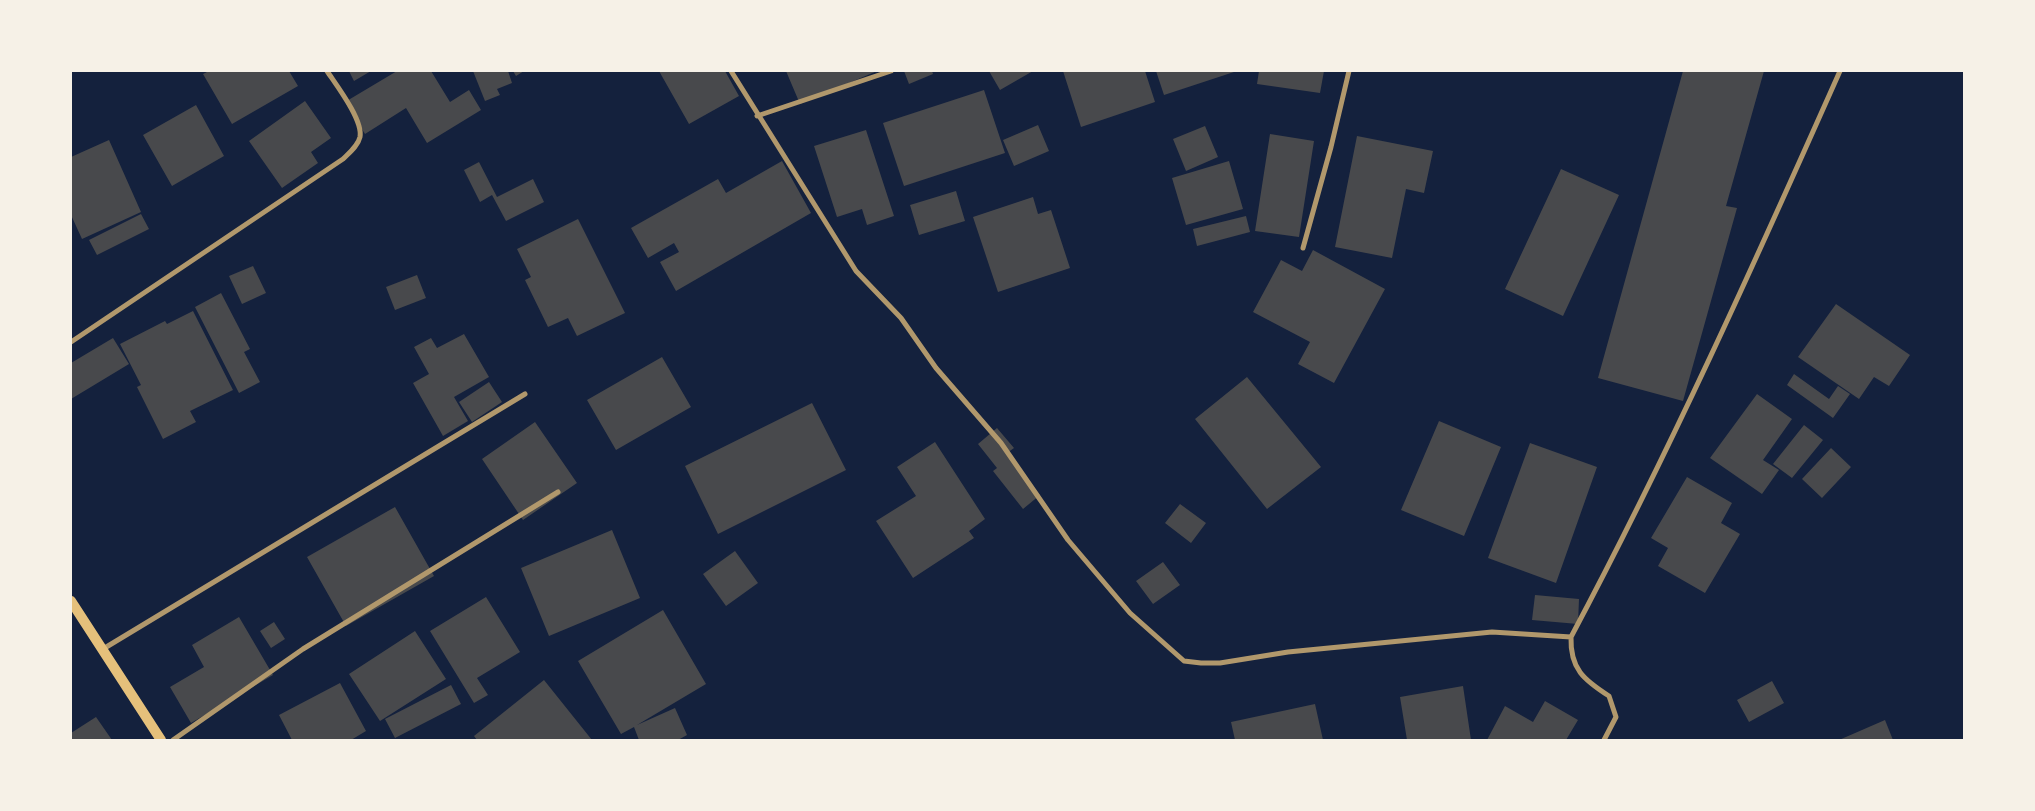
<!DOCTYPE html>
<style>
body{margin:0}
#map{position:relative;width:2035px;height:811px;overflow:hidden;background:#14213d;font-family:Overpass,sans-serif}
canvas{display:block}
.frame{position:absolute;inset:0;border:72px solid #f6f1e7;pointer-events:none}
</style>
<div id="map">
<canvas width="2035" height="811"></canvas>
<div class="frame"></div>
</div>
<script>
const ctx = document.querySelector('canvas').getContext('2d');
ctx.lineJoin = 'round';
function fillPath(path, color) { ctx.fillStyle = color; ctx.fill(path, 'evenodd'); }
function stroke(path, color, width, dash) { ctx.strokeStyle = color; ctx.lineWidth = width; ctx.lineCap = dash ? 'butt' : 'round'; ctx.setLineDash(dash || []); ctx.stroke(path); }
const building = new Path2D(`
 M209,71h80l9,15 -66,38 -29,-50z
 M349,71h22l-17,10z
 M397,71h34l19,31 19,-12 12,20 -54,33 -21,-35 -41,26 -20,-32z
 M473,71h35l4,12 -15,6 3,6 -15,6z
 M513,71h11l-8,5z
 M659,71h66l14,25 -50,28z
 M786,71h91l-77,33z
 M904,71h28l1,3 -24,10z
 M989,71h44l-33,19z
 M1063,71h82l10,31 -74,25z
 M1156,71h78v1l-70,23z
 M1259,71h65l-4,22 -63,-9z
 M1683,71h81l-38,135 11,2 -54,193 -85,-23z
 M984,90l21,63 -101,33 -21,-63z
 M305,101l26,37 -20,14 7,11 -36,25 -33,-47z
 M196,105l28,51 -52,30 -29,-51z
 M1038,125l11,26 -35,15 -11,-26z
 M1205,126l13,31 -32,14 -13,-32z
 M866,130l28,86 -27,9 -5,-16 -25,8 -23,-71z
 M1270,134l44,7 -15,96 -44,-6z
 M1357,136l76,15 -9,42 -18,-4 -14,69 -57,-11z
 M109,140l32,72 -59,27 -11,-24v-58z
 M782,161l29,52 -135,78 -16,-29 19,-10 -5,-9 -26,15 -17,-30 87,-49 8,14z
 M1229,161l14,48 -57,16 -14,-47z
 M479,162l18,35 36,-18 11,23 -38,19 -14,-26 -12,7 -16,-32z
 M1561,169l58,26 -56,121 -58,-27z
 M956,191l9,30 -46,14 -9,-30z
 M1033,197l5,17 13,-4 19,58 -72,24 -25,-75z
 M141,214l8,15 -52,26 -8,-15z
 M1246,216l4,16 -53,14 -4,-17z
 M578,219l47,94 -48,23 -9,-18 -20,9 -23,-47 6,-3 -14,-28z
 M1313,250l72,39 -51,94 -36,-19 12,-22 -57,-30 28,-52 21,11z
 M253,266l13,27 -24,11 -13,-28z
 M417,275l9,23 -31,12 -9,-23z
 M221,293l29,56 -6,3 16,30 -21,11 -44,-86z
 M1836,304l74,51 -21,31 -15,-9 -15,22 -61,-42z
 M193,311l40,79 -43,21 6,11 -33,17 -26,-52 4,-2 -21,-41 45,-23 2,3z
 M464,334l25,43 -35,20 14,24 -25,15 -30,-53 16,-9 -15,-27 17,-9 6,10z
 M113,338l16,26 -58,35v-36z
 M662,357l29,50 -75,43 -29,-50z
 M1794,374l35,25 9,-13 12,8 -17,24 -46,-33z
 M1247,377l74,90 -54,42 -72,-90z
 M489,382l13,20 -30,20 -13,-20z
 M1757,394l35,25 -29,41 16,10 -17,24 -52,-36z
 M812,403l34,67 -128,64 -33,-68z
 M1439,421l62,26 -37,89 -63,-26z
 M535,422l42,61 -54,37 -41,-61z
 M1804,425l19,15 -31,38 -19,-14z
 M997,428l17,20 -7,5 33,42 -17,14 -30,-38 4,-3 -19,-24z
 M935,442l50,77 -16,12 5,7 -61,40 -37,-57 40,-25 -19,-29z
 M1530,443l67,24 -41,116 -68,-25z
 M1831,448l20,19 -29,31 -20,-19z
 M1687,477l45,26 -11,20 19,11 -35,59 -47,-27 10,-18 -17,-10z
 M1180,504l26,19 -15,20 -26,-20z
 M395,507l39,69 -88,50 -39,-69z
 M612,530l28,68 -91,38 -28,-68z
 M735,551l23,32 -32,23 -23,-32z
 M1163,562l17,23 -27,19 -17,-23z
 M1535,595l44,4 -1,25 -46,-4z
 M486,597l34,55 -43,26 11,17 -14,8 -44,-72z
 M663,610l43,74 -69,41 38,-17 12,27 -9,5h-39l-5,-13 -13,7 -43,-73z
 M239,617l34,58 -82,48 -21,-36 34,-20 -12,-22z
 M274,622l11,17 -14,9 -11,-17z
 M415,631l31,48 -66,42 -31,-47z
 M544,680l48,60h-115l-3,-4z
 M1772,681l12,22 -35,19 -12,-22z
 M340,683l26,48 -15,9h-59l-13,-25z
 M451,685l10,19 -66,34 -10,-19z
 M1463,686l8,54h-64l-7,-43z
 M1545,701l33,19 -12,20h-79l18,-34 28,16z
 M1315,704l8,36h-88l-4,-18z
 M96,717l16,23h-41v-7z
 M1885,720l8,20h-54z`);
const minor = new Path2D(`
 M731,71l125,200 45,47 35,50 65,75 67,97 62,73 54,48 17,2h19l68,-11 204,-20 79,5c-1,32 13,43 38,59l7,21 -12,23
 M757,116l134,-45
 M1303,248l28,-101 18,-76
 M71,342l272,-183c6,-6 15,-13 17,-22 3,-17 -23,-51 -33,-66
 M1571,637c98,-184 184,-375 269,-566
 M103,649l422,-255
 M173,740l130,-91 255,-157`);
const secondary = new Path2D(`
 M71,601l90,139`);
fillPath(building, '#48494c');
stroke(minor, '#b1986c', 5);
stroke(secondary, '#e5c07b', 10);
</script>
